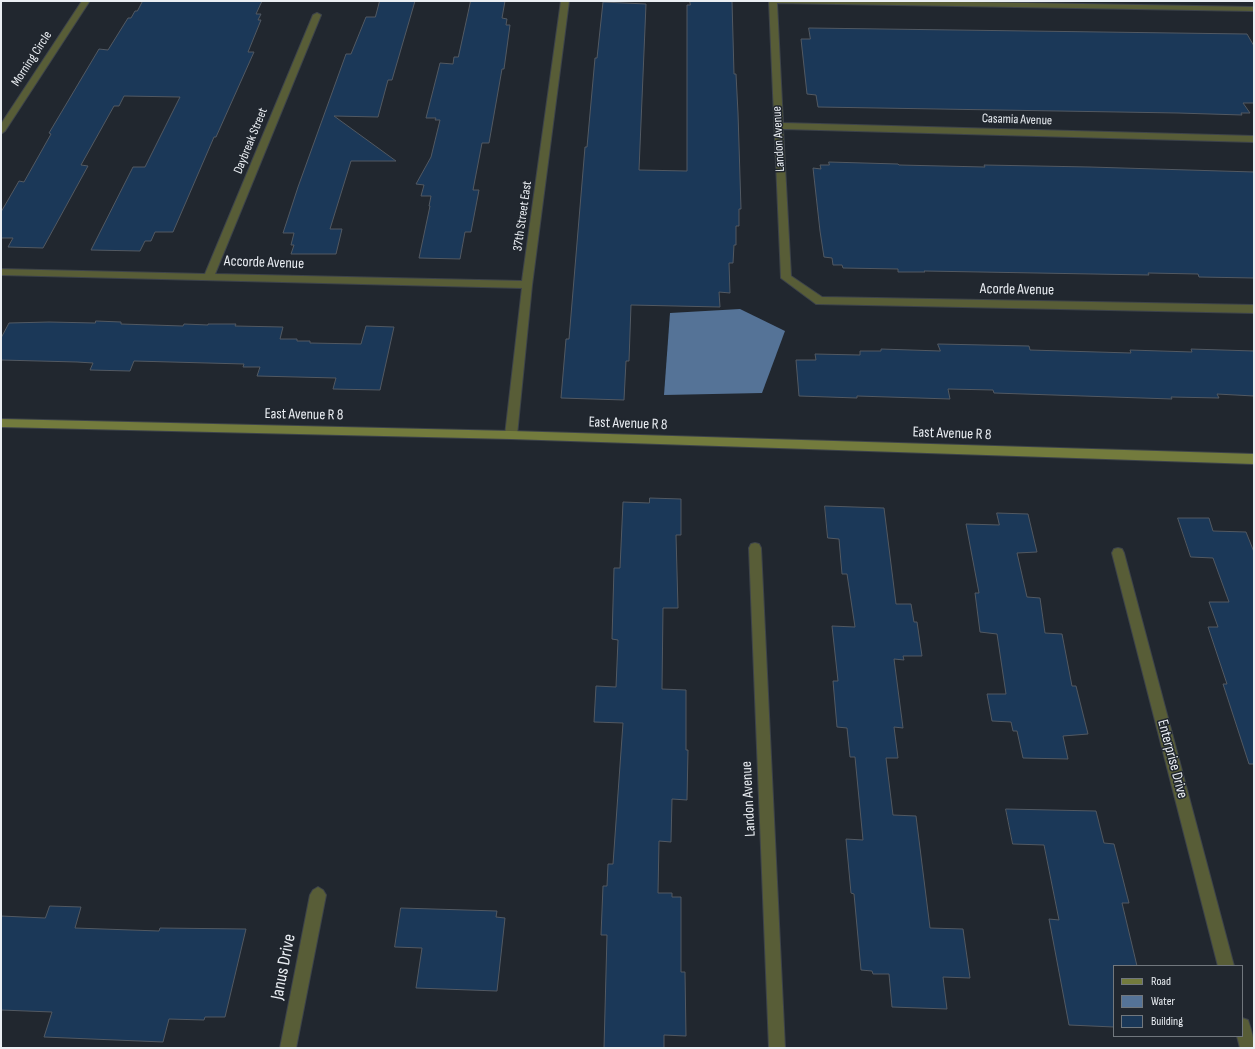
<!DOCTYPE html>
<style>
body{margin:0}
#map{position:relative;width:1255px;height:1049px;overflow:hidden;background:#21272f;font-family:"Sofia Sans Condensed",sans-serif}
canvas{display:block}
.frame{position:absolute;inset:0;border:2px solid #eaeef3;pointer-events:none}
.legend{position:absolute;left:1113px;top:965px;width:130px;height:72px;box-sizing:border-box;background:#21272f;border:1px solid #71777d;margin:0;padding:5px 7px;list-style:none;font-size:12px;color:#eaeef3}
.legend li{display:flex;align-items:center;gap:8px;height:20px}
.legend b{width:20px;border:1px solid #71777d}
</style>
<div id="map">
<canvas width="1255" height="1049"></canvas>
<div class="frame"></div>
<ul class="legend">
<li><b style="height:5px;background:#737b3d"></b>Road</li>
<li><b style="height:11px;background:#557397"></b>Water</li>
<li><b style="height:11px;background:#1b3858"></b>Building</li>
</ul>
</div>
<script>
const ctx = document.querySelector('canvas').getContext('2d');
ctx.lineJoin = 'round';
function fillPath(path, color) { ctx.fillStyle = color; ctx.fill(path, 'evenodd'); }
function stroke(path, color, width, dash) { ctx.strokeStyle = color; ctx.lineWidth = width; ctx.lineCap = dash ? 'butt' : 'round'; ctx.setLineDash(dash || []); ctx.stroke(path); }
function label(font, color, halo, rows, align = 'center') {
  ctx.font = font + ' "Sofia Sans Condensed",sans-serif'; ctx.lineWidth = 3; ctx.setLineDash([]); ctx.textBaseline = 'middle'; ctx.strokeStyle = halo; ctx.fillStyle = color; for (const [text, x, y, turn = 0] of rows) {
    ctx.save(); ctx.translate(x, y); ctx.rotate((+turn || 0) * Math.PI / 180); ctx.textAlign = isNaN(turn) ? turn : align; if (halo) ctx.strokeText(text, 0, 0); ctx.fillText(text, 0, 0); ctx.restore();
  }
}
const water = new Path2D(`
 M740,309l45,22 -23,62 -98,2 6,-82z`);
const building = new Path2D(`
 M143,1h119l-6,13h5l-3,6h3l-13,32h6l-38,85h-2l-41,95h-18l-4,9h-6l-5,10 -49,-1 42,-83h12l35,-70 -56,-1 -5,10h-5l-33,59 7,1 -45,82 -35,-1 5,-9h-12v-26l18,-31 5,1 27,-48 -2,-1 50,-84 9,1 20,-32h3l4,-7h2z
 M380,1h35l-23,79h-4l-10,37 -44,-1 62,45h-45l-21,68h12l-6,25h-45l3,-9h-3l3,-12h-11l15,-46 48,-133h5l15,-37h9z
 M471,1h34l-3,17 5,1 -1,6h4l-6,44h-2l-13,74h-7l-9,47h6l-8,42h-6l-5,27 -41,-1 11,-52h-1l2,-10h-10l3,-11 -8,-1 15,-27 9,-37h-5l1,-2h-10l14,-55 13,1 1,-7h4z
 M690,1h42l2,73h2l2,39 3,96h-2v17h-3v19h-2l-1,18h-4l1,30 -11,-1 1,15 -89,-2 -2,56h-3l-2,39 -63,-2 5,-59h3l16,-192h2l8,-89h2l6,-56 43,2 -7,166 48,1v-166h3z
 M809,28l438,6 7,12v57h-11l7,10h-9l1,2 -64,-2 -360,-6 -2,-12 -9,-1 -6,-55h9z
 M829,162l69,2 1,1 86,2 -1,-2 106,2 164,5v106l-55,-1 -1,-3 -50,-1 1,2 -225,-4 1,1h-27v-3l-55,-1 -1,-3h-9l-1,-7 -8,-1 -4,-26 -7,-63 8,1 -1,-4h9z
 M96,321l25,1v2l62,2 1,-2 24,1v-1h28l-1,2 48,1 -3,12h17v2h13v2l51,1 5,-18 28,1 -14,63 -47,-1 3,-11 -79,-2 3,-9h-17l1,-3 -110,-3 -4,10 -40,-1 3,-7 -16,-1 -76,-2v-22l8,-15 40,-1 46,1z
 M938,344l91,2 1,4 101,3 -1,-3 62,2 -1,-3 63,2v45l-37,-2 2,4 -48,-1 1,2 -178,-6 -1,-3 -45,-1 2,10 -93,-3v2l-58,-2 -3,-36h20l-1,-6 45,1v-4h21v-2l59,2z
 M650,498l31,1v36h-5l2,73h-15l-1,81 24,1v60h2l-1,50 -15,-1 -1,43 -12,-1 -1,52h14v4h9v75h4l1,64 -22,-1v13h-60l3,-113h-6l2,-49h4l1,-22h5l10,-141 -29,-1 2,-36 20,1 2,-47 -6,-1 2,-71h6l3,-66 26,1z
 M825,506l59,2 12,96h15l3,18h3l5,34h-19l1,4 -10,-1 9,69 -9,-1 4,31h-12l7,57 23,1 14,112 33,1 7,49 -27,-1 4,32 -55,-2 -3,-33h-16l-1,-3 -11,-1 -7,-76 -3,-1 -5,-54 17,1 -8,-83h-5l-3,-29 -10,-1 -4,-46h5l-6,-55 23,1 -8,-53h-5l-3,-35 -11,-1z
 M997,513l31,1 9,38 -20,1 10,44 13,1 5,35 17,1 10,52h4l12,48 -25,2 5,23 -45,-1 -6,-27h-4l-2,-9 -19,-1 -5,-27h19l-9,-60 -17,-2 -5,-39h4l-13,-69 33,1z
 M1178,518h31l4,13 33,1 8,20v212h-5l-26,-80h4l-19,-57h10l-9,-25h20l-16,-44 -22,-1z
 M1006,809l90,2 8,32 10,1 15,59h-7l15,63h-23v61l-45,-2 -20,-106 10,1 -15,-75 -31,-1z
 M50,906l31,1 -6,21 84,3 1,-3 86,1 -21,88h-20l-1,3 -35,-1 -6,23 -119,-5 8,-25 -51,-2v-94l44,2z
 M401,908l96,3 -1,6 9,1 -8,73 -81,-3 6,-40 -27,-1z`);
const street = new Path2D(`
 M82,1l7,1 -84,129 -4,3v-10z
 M561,1h8l-37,284 -15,150 -2,3 -4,1 -4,-1 -2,-3 17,-147 -521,-13v-6l204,5 108,-259 4,-2 4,2 -106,259 307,7z
 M769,1h144l341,6v4l-477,-8 6,120 471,13v6l-471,-13 8,147 31,21 432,8v8l-438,-9 -35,-26z
 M755,543l4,1 2,4 24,500h-16l-20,-500 2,-4z
 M1118,548l4,1 2,4 110,413h-16l-106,-413 2,-4z
 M318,887l5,3 3,5 -30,153h-16l30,-153 3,-5z
 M1242,1018l6,2c3,9 6,18 6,28h-14l-3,-12h5z`);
const secondary = new Path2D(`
 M1,419l510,12 743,23v10l-743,-25 -510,-12z`);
const farStreetnames = [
 ["Morning Circle",32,59,-57],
 ["Casamia Avenue",1017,120,2],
 ["Landon Avenue",779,139,-93],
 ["Daybreak Street",251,141,-68],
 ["37th Street East",523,216,-82]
];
const streetNames = [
 ["Accorde Avenue",264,263,2],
 ["Acorde Avenue",1017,290,1],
 ["East Avenue R 8",304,415,1],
 ["East Avenue R 8",628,424,2],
 ["East Avenue R 8",952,434,2],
 ["Enterprise Drive",1172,759,75],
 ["Landon Avenue",749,799,-93]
];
const nearStreetnames = [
 ["Janus Drive",284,967,-79]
];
fillPath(water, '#557397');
fillPath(building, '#1b3858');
stroke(building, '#525962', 1);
stroke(street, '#3d434a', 2);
stroke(secondary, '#3d434a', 2);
fillPath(street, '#585d37');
fillPath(secondary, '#737b3d');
label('13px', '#eaeef3', '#21272f', farStreetnames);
label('15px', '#eaeef3', '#21272f', streetNames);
label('18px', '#eaeef3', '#21272f', nearStreetnames);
</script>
